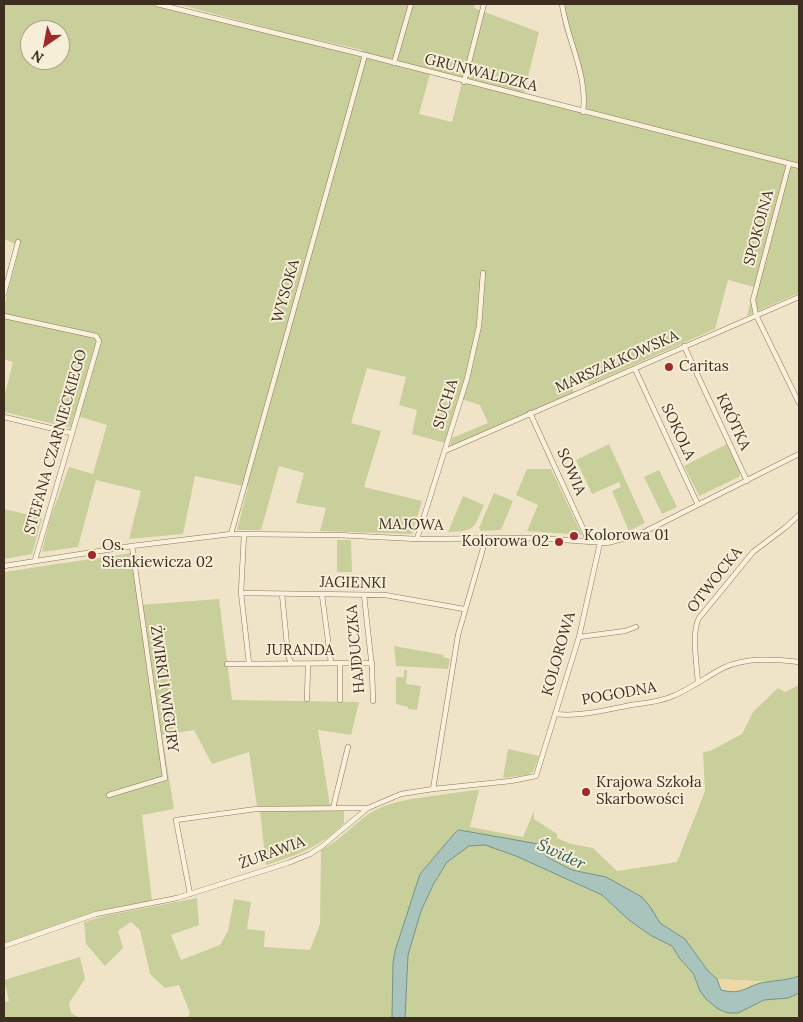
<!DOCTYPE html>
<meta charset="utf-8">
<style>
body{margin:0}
#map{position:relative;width:803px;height:1022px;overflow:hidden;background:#f0e4c8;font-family:Lora,serif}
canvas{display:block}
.frame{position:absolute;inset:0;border:5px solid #3d2e20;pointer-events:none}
.north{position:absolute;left:20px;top:20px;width:50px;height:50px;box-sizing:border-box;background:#f7eed8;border:1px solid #ada18e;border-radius:50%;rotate:213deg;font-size:14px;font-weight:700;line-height:20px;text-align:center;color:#3d2e20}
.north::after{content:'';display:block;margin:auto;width:18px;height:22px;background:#9e2a2b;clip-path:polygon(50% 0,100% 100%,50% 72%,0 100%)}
</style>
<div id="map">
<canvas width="803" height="1022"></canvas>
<div class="frame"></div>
<div class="north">N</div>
</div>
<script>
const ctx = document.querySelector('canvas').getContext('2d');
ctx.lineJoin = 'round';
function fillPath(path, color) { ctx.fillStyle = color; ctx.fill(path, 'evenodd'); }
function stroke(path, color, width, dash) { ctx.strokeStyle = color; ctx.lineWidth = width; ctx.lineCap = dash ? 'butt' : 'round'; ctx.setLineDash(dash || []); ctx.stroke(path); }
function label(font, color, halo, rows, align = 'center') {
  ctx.font = font + ' Lora,serif'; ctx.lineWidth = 4; ctx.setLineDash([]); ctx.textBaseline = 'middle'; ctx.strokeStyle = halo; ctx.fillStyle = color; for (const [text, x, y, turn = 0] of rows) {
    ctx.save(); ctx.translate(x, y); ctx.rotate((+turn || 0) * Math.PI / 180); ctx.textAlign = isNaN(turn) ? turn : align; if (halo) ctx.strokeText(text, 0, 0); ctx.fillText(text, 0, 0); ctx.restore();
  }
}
const green = new Path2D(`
 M4,4h146l211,51 1,-5 -76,-17 -109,-29h298l-1,4 65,24 -15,62 57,14 1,-25 -18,-55 -4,-24h239v289l-52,23 7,-29 -26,-7 -13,49 -126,56 -3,-7 -15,7 3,7 -124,55 2,-9 36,-15 -8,-18 -22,-7 -13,45 -33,-9 5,-24 -18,-5 7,-28 -39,-9 -16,55 30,8 -17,56 58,14 -10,33 -92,-3 6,-23 -30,-5 8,-30 -25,-7 -18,64h-24l11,-43 -53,-11 -12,58 -54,5 12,-48 -45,-11 -18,67 -36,5 8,-33 19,-52 24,7 14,-49 -33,-10 -3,13 -67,-16v-14l9,-36 -9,-3v-52l16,-61 -16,-7zM30,30h30v30h-30zM430,74l32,9 -10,39 -33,-8z
 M609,444l36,79 -16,8 -17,-40 9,-4 -2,-5 -27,12 -16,-34z
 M727,444l14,27 -2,6 -40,19 -15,-30z
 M527,469h24l31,66 -55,-4 11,-26 -22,-10z
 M659,470l18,37 -15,7 -18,-37z
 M494,493l19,8 -12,29 -20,1 -2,-3z
 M463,496l21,9c-11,25 -9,26 -36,27z
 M4,509l38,9 -10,36 -28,5z
 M337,540h14l1,32h-15z
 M131,553l8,52 80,-6 13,101 127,2 -8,33 -33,-5 12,76h-73l-8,-54 -37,12 -18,-34 -32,5 12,74 -32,6 10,86 -56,10 -92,32v-371z
 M394,646l50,9 -1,2 7,2 -2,10 -52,-3z
 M404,670h3l-1,14 15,2 -4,24 -9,-1v-2l-12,-3v-27h8z
 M799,685v291l-25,6 -57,-3 -9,-8 -23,-32 -25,-16 -18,-26 -36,-20 -34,-7 -23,-12 -4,-3 -49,-18 -37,-7 -5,4 -34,40 -25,78 -2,11 -1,55h-205l3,-5 -11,-28 -14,3 -15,-14 -10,-44 -9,-8 -13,9 5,17 -18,18 -19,-22 -2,-22 20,-6 93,-18 2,27 -28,10 10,25 39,-15 8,-14 6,-32 17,3 -4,27 18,2 -1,16 46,3 10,-26 1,-74c19,-9 32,-26 49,-37 20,-12 41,-14 63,-17 15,-2 30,-5 46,-6l-9,37 53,10 11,-26v8l23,15v4l14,6 22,4 24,23 60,-9 28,-71 -2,-39 7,-1 32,-17 11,-22 25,-24 7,4z
 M508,749l31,7 -6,16 -6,3 -24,3z
 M344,810v13c-24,24 -46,32 -78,42l-6,-54z
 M485,845l32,11 85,39 48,40 22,10 8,14 13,14 3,10 10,16 12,10 10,4 36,-13 24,-2 11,-5v25h-238l-2,-1 -5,1h-149l3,-63 13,-44 12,-26 14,-23 21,-16z
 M80,957l5,22 -16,24 2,10 9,5h-76v-16l5,-1 -5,-21z`);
const sand = new Path2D(`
 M717,979l50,3 -28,10 -18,-2z`);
const water = new Path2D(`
 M459,830l85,15 1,10 4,3 23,12 34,7 36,20 9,11 9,15 25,16 23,32 9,8 4,11c24,6 26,-6 46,-8 12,-2 21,-2 32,-6v17l-11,5 -24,2 -26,13h-10l-10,-4 -12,-10 -6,-8 -7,-18 -13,-14 -8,-13 -22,-11 -21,-15 -27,-25 -86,-39 -31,-11 -16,1 -22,16 -14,23 -12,26 -13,44 -3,63h-13l1,-55 2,-12 25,-77 34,-40z`);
const minor = new Path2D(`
 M157,4l208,51 434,111
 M562,4c5,36 26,70 21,108
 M394,63l17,-59
 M464,82l20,-78
 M789,164l-36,136 3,15 43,88
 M4,294l14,-52
 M4,316l92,20 3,5 -64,219
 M684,346l63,135
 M635,369l63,136
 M530,413l56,122 1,7
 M4,417l67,16
 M445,451l354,-154
 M231,534l134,-479
 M244,534l-3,59 8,70
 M417,539l50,-160 12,-53 4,-53
 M4,566l128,-20 99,-12 106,1 80,4 117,-1 73,5 31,-8 161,-81
 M241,593l144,2 79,14
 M282,594l6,61 3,8
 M322,595l9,68
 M364,595l8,73 1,33
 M579,637l46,-6 11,-4
 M227,664l145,-1
 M698,683c-1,-17 -7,-51 1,-65l54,-66 33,-25 13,-12
 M307,699l1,-35
 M340,700v-37
 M555,714c25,3 51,-4 76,-9 14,-2 29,-3 42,-9 17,-7 33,-19 50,-28 23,-11 52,-9 76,-6
 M433,789l25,-154 28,-97
 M109,795l56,-17 -33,-232
 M333,808l15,-61
 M190,894l-14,-74 80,-11 112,-1
 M4,946l92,-32 81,-16 111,-35 22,-9 11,-7 47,-39 33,-14 32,-5 78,-8 25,-5 43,-139 21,-94`);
const markers = [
 [669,367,5,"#9e2a2b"],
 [574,536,5,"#9e2a2b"],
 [559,542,5,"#9e2a2b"],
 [92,555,5,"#9e2a2b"],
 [586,792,5,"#9e2a2b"]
];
const streetNames = [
 ["GRUNWALDZKA",481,73,14],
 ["SPOKOJNA",759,228,-75],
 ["WYSOKA",286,291,-74],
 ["MARSZAŁKOWSKA",617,362,-24],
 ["SUCHA",446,404,-73],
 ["KRÓTKA",733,422,65],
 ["SOKOLA",678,432,65],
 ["STEFANA CZARNIECKIEGO",56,442,-74],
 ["SOWIA",571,472,66],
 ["MAJOWA",411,525,1],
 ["OTWOCKA",715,580,-52],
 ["JAGIENKI",353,583,1],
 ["HAJDUCZKA",356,649,-95],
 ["JURANDA",300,651],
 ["KOLOROWA",559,654,-74],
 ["ŻWIRKI I WIGURY",164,689,82],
 ["POGODNA",619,694,-10],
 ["ŻURAWIA",272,853,-20]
];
const poiNames = [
 ["Caritas",679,367],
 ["Kolorowa 01",584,536],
 ["Kolorowa 02",549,542,"right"],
 ["Os.",102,546],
 ["Sienkiewicza 02",102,563],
 ["Krajowa Szkoła",596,783],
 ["Skarbowości",596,800]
];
const waterNames = [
 ["Świder",561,855,25]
];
fillPath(green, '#c9cf9b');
fillPath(sand, '#ecd9a5');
fillPath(water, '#a9c4bc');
stroke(water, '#6f938a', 1);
stroke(minor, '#8d765c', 5.5);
stroke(minor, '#faf1dc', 4.5);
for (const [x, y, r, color] of markers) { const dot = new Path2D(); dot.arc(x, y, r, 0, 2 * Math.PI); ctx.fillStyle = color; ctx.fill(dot); stroke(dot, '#f7eed8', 2); }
label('15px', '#3d2e20', '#f7eed8', streetNames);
label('15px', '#3d2e20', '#f7eed8', poiNames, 'left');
label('italic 16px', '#2f5d5a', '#f7eed8', waterNames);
</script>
